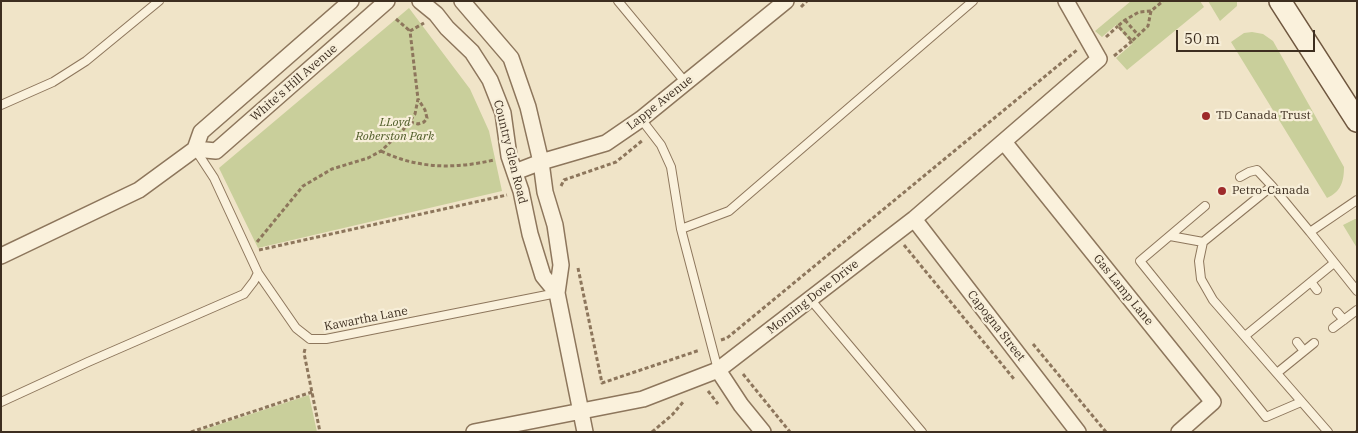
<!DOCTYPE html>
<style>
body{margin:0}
#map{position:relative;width:1358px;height:433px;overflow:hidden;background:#f0e4c8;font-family:"IBM Plex Serif",serif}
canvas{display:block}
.frame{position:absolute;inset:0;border:2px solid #3d2e20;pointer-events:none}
.scale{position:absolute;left:1176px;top:30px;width:139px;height:22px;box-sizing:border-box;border:2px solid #3d2e20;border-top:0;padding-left:6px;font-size:15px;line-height:18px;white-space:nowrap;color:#3d2e20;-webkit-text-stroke:4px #f7eed8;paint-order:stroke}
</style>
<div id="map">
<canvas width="1358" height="433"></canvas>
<div class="frame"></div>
<div class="scale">50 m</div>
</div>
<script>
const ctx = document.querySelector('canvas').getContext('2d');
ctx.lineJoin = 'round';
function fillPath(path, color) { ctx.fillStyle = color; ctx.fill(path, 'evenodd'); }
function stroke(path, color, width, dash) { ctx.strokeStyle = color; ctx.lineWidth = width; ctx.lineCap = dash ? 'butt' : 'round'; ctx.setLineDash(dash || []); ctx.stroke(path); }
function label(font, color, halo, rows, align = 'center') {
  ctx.font = font + ' "IBM Plex Serif",serif'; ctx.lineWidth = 4.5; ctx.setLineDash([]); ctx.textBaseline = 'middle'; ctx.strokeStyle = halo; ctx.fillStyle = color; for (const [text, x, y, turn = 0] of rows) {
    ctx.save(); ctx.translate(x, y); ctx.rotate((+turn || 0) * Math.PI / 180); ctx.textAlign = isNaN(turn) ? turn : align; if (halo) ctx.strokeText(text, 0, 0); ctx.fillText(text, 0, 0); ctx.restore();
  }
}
const green = new Path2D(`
 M1131,1h69l4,6 -77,63 -11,-12 16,-14 -16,-19 -14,12 -7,-6z
 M1208,1h29v5l-17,15z
 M409,8l61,81 19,42 13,60 -244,57 -39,-80z
 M1252,32l11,2 10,7 71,126c0,14 -3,25 -17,31l-96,-156 13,-9z
 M1355,219h2v29l-14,-23z
 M309,395l8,37h-120l2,-1z`);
const path = new Path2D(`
 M801,7l6,-6
 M1151,11l-3,15 -16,15 -14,-15 7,-6 14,-8 12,-1 12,-10
 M396,19l14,12
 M1125,20l13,15
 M1106,37l12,-11
 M1114,56l18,-15
 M410,122l8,2 6,-2 3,-4 -2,-8 -7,-11
 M381,151c37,18 74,18 113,9
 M561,186l3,-6 52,-18 27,-22
 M257,242l46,-56 29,-17 36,-11 13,-7 22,-21 12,-16 3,-15 -8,-68 14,-8
 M904,245l110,134
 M259,250l248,-55
 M578,268l24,115 98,-33
 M721,340l6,-2 350,-288
 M1033,344l73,88
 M305,349l-1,4 16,79
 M743,374l47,58
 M708,391l10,13
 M191,432l121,-40
 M652,432l20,-17 12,-14
 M1356,432l1,-1`);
const lane = new Path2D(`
 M618,1l68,82
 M1,105l52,-23 33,-21 73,-60
 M641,119l20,26 10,22 10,62 37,141
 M195,149l19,29 44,95 38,55 14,11h16l231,-46
 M1240,177l9,-5 8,-2 15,16
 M1205,206l-65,55 126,156 35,-15
 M681,229l48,-18 244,-210
 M1310,232l47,59
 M1170,236l33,6
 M1311,282l6,8
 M810,299l112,133
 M1337,312l7,8
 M1333,328l24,-18
 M1245,336l89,-73
 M1297,342l7,9
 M1277,373l37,-30
 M1,402l87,-40 156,-68 10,-13 4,-8
 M1328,432l-115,-132 -12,-21 -2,-18 4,-19 69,-56 38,46 47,-32`);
const street = new Path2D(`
 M420,1l16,13 11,14 25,24 18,28 13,33 6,43 12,35 9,43 13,42 14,17
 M462,1l49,57 17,49 13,55 4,30 10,33 6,40 -4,28 28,139
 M1004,142l209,260 -34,30
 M195,149l21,2 171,-150
 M515,172l26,-10 65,-19 35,-24 145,-118
 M914,219l164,213
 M1,256l138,-66 56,-41 6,-17 150,-131
 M718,370l23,35 22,27
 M474,432l169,-33 75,-29 196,-151 185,-160 -33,-58`);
const secondary = new Path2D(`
 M1280,1l77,120`);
const markers = [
 [1206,116,5,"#9e2a2b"],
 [1222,191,5,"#9e2a2b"]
];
const streetNames = [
 ["White's Hill Avenue",294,83,-41],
 ["Lappe Avenue",660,103,-38],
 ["Country Glen Road",510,152,76],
 ["Gas Lamp Lane",1123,290,51],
 ["Morning Dove Drive",813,297,-38],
 ["Kawartha Lane",366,319,-11],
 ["Capogna Street",996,326,52]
];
const poiNames = [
 ["TD Canada Trust",1216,116],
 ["Petro-Canada",1232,191]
];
const parkNames = [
 ["LLoyd",395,123],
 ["Roberston Park",395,137]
];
fillPath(green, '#c9cf9b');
stroke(lane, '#8d765c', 10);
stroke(street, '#8d765c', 18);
stroke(secondary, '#6f573f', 24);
stroke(path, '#8d765c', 3, [4, 2.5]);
stroke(lane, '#faf1dc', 8);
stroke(street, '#faf1dc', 15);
stroke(secondary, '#faf1dc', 21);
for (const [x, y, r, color] of markers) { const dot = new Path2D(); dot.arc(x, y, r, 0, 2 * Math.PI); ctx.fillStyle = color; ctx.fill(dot); stroke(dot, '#f7eed8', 2); }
label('12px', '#3d2e20', '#f7eed8', streetNames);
label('12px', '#3d2e20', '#f7eed8', poiNames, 'left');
label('italic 12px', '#4d5a26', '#f7eed8', parkNames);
</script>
